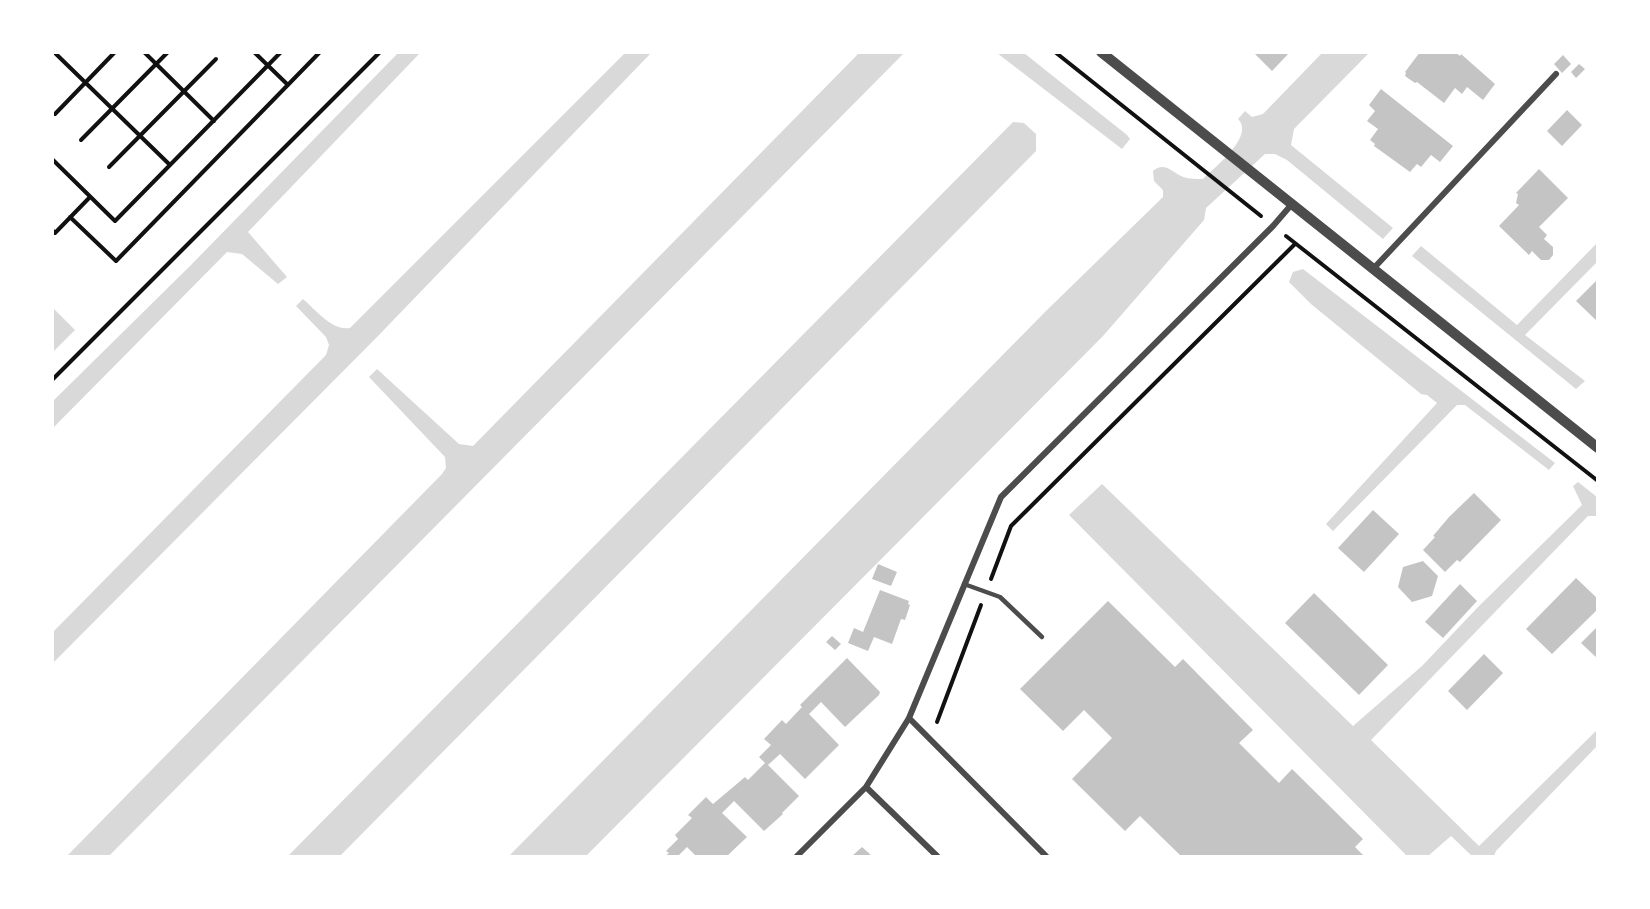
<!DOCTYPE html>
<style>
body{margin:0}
#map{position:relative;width:1650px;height:909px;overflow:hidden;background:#fff;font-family:"Noto Sans",sans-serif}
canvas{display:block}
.frame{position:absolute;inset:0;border:54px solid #fff;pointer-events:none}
</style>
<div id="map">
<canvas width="1650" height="909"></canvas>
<div class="frame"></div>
</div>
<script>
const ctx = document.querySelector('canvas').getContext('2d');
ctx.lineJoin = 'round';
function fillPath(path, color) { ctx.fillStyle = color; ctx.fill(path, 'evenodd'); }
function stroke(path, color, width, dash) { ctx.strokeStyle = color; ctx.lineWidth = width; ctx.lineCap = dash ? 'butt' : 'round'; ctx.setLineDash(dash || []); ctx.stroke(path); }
const water = new Path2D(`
 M399,52l21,1 -172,179 39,45 -9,7 -36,-30 -15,-2 -174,176v-27l138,-136z
 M625,53h26l-274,284 -324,326v-31l273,-277 3,-10 -3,-8 -30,-31 7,-7c13,11 29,32 47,29z
 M859,53h45l-795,803h-42l375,-382 4,-6 -1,-11 -76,-80 8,-8 82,75 14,2z
 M997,53h27l103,82 3,4 -8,10z
 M1322,53h47l-75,76 -3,16 102,83 -10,11 -96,-79 -12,-6h-10l-59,54 -2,12 -101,116 -517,520h-77l537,-545 117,-114v-7l-9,-9 -1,-10c11,-10 19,1 30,6 6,2 14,2 20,2 12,-12 52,-43 35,-60l7,-8 7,6 11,-3z
 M1013,122l11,1 12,11v17l-696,705h-52z
 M1597,243v19l-72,73 60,46 -9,8 -164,-133 9,-10 96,79z
 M1303,269l252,194 -6,7 -84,-65h-8l-124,126 -7,-7 111,-121 -10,-8 -6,-1 -110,-90 -22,-22 4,-10z
 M53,308l22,22 -22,22z
 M1578,482l19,15v19h-9l-217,224 108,106 118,-116v16l-101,105 -2,5h-22l-21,-20 -23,20h-21l-338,-341 33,-31 251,242 69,-60 57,-60 103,-101 -9,-19z`);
const building = new Path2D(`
 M1253,52h37l-18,19z
 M1420,52h35l5,4 1,-2 34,30 -12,16 -16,-13 -5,7 -7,-6 -11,15 -27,-21 -2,1 -10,-7 1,-3 -1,-1z
 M1563,55l8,9 -9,9 -8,-9z
 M1579,64l6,5 -9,9 -5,-6z
 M1381,89l72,57 -13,16 -9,-7 -10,12 -4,-3 -7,8 -36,-26 1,-2 -5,-4 8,-11 -11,-8 8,-10 -6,-6z
 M1567,110l15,15 -20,21 -15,-15z
 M1539,169l29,29 -29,29 8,8 -3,4 9,8v8l-4,5h-8l-9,-9 -3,4 -30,-29 20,-21 -3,-2 2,-9 -2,-1z
 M1598,279v43l-22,-21z
 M1474,493l27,27 -41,42 -3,-2 -12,12 -22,-22 12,-13 -2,-1 16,-19z
 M1373,510l26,24 -35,38 -26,-24z
 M1423,561l15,15 -6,20 -20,6 -14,-15 5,-20z
 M878,564l19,8 -6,14 -19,-7z
 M1576,578l22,21v10l-46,45 -26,-25z
 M1460,584l17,17 -34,37 -18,-16z
 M880,590l29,11 -1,3 2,1 -5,15 -4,-1 -9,25 -18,-7 -6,14 -20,-8 6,-15 9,4z
 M1314,593l74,72 -29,30 -74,-72z
 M1108,601l67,66 8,-8 70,71 -14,13 40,40 13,-14 71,70 -8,8 9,9h-183l-41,-40 -15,15 -53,-52 40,-41 -28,-28 -21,21 -43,-42z
 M1598,626v33l-17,-16z
 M832,636l9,8 -6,6 -9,-8z
 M1484,654l19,19 -36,37 -19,-19z
 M847,658l33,34 -1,3 -34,32 -24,-25 -12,12 30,31 -34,34 -25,-25 -12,11 31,31 -17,17 1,1 -19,17 -30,-30 -12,12 25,24 -20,19h-31l-9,-9 -9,9h-13l4,-3 -3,-2 12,-12 -3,-4 17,-17 -4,-3 18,-18 7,7 32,-27 3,3 17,-17 -6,-6 12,-12 -7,-6 18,-19 4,4 16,-17 -2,-2z
 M862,847l10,9h-20z`);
const path = new Path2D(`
 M144,52l70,69
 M254,52l34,33
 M1055,52l206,164
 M55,53l115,112
 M55,114l60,-62
 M81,140l87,-88
 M52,159l63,62 166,-169
 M109,167l107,-108
 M70,217l46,44 204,-209
 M52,230l3,3 35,-36
 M1286,236l312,245
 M52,380l328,-328
 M991,579l20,-53 284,-282
 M937,722l44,-117`);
const service = new Path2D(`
 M964,584l36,13 42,40`);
const minor = new Path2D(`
 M1373,269l183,-195
 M909,718l137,138
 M866,787l71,69
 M797,856l69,-69 43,-69 92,-221 272,-271 19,-22`);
const tertiary = new Path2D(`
 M1101,52l497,396`);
fillPath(water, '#d9d9d9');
fillPath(building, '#c4c4c4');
stroke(path, '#111', 4);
stroke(service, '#4c4c4c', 4.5);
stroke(minor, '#4c4c4c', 6);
stroke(tertiary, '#4c4c4c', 10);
</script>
